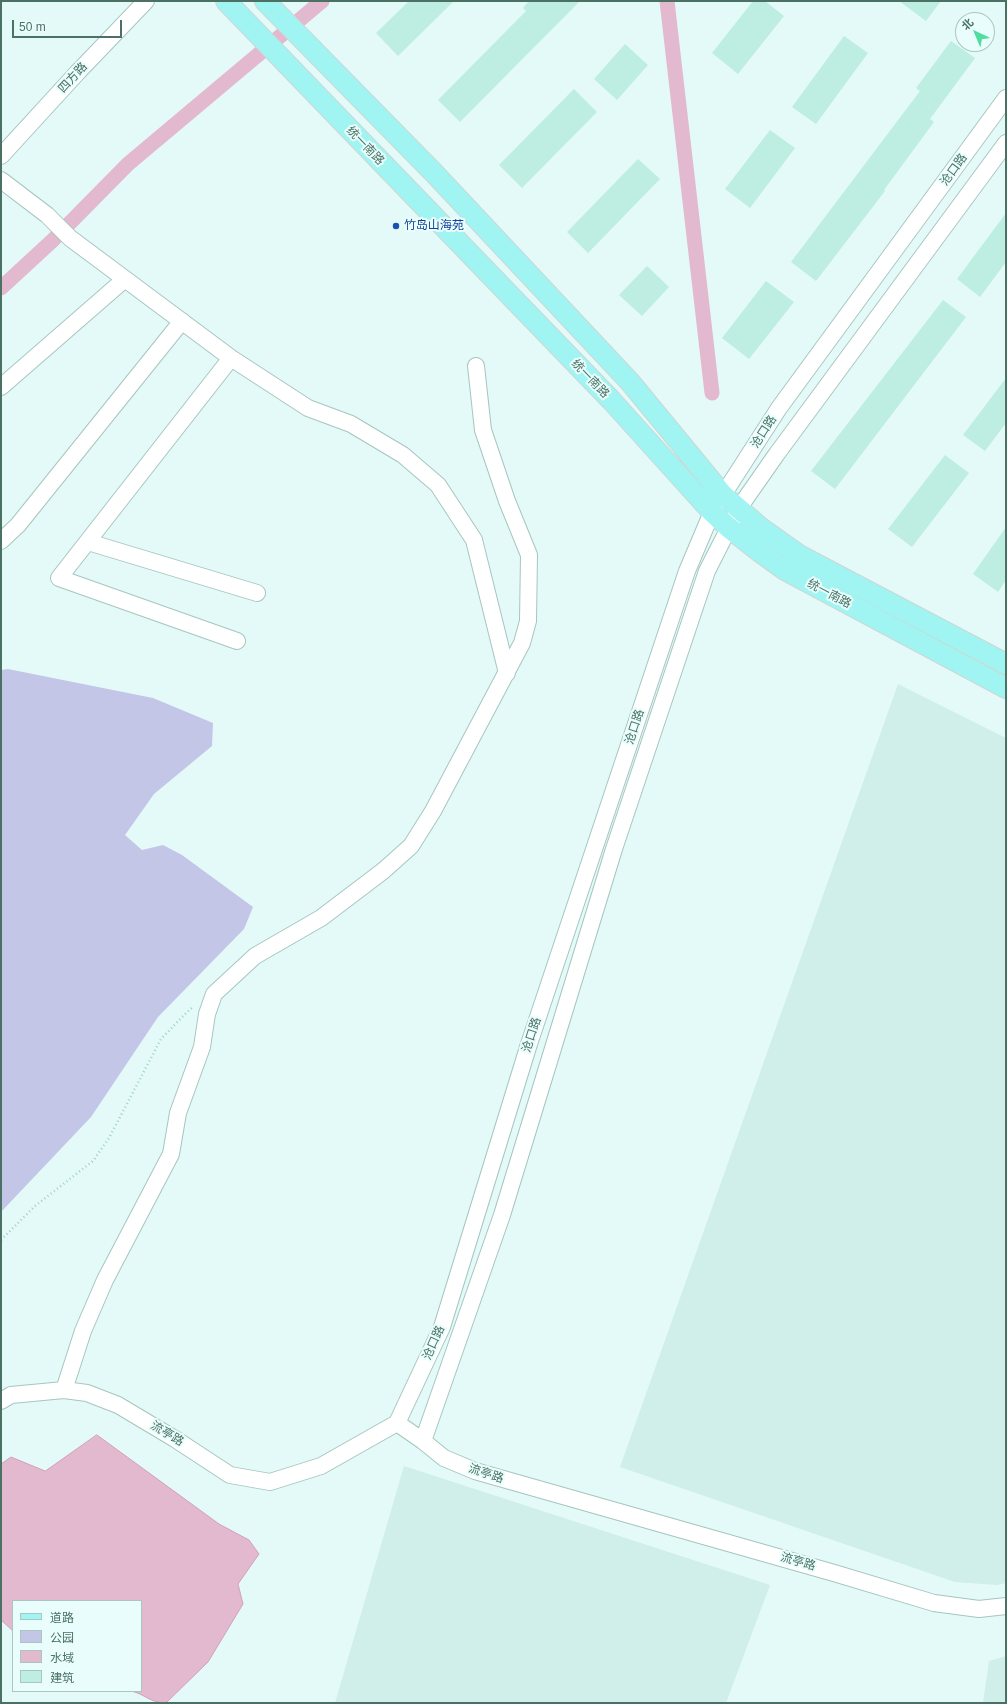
<!DOCTYPE html>
<meta charset="utf-8">
<style>
body{margin:0}
#map{position:relative;width:1007px;height:1704px;overflow:hidden;background:#e3faf9;font-family:Helvetica,"Noto Sans SC",sans-serif}
canvas{display:block}
.frame{position:absolute;inset:0;border:2px solid #4b7165;pointer-events:none}
.legend{position:absolute;left:12px;top:1600px;width:130px;height:92px;box-sizing:border-box;background:#e9fefc;border:1px solid #aac6c0;margin:0;padding:5px 7px;list-style:none;font-size:12px;color:#4b7165}
.legend li{display:flex;align-items:center;gap:8px;height:20px}
.legend b{width:20px;border:1px solid #aac6c0}
.north{position:absolute;left:955px;top:12px;width:40px;height:40px;box-sizing:border-box;background:#e9fefc;border:1px solid #aac6c0;border-radius:50%;rotate:316deg;font-size:11px;font-weight:700;line-height:16px;text-align:center;color:#4b7165}
.north::after{content:'';display:block;margin:auto;width:14px;height:18px;background:#50dd9e;clip-path:polygon(50% 0,100% 100%,50% 72%,0 100%)}
.scale{position:absolute;left:12px;top:20px;width:110px;height:18px;box-sizing:border-box;border:2px solid #4b7165;border-top:0;padding-left:5px;font-size:12px;line-height:14px;white-space:nowrap;color:#4b7165;-webkit-text-stroke:3px #e9fefc;paint-order:stroke}
</style>
<div id="map">
<canvas width="1007" height="1704"></canvas>
<div class="frame"></div>
<ul class="legend">
<li><b style="height:5px;background:#a0f5f2"></b>道路</li>
<li><b style="height:11px;background:#c3c6e7"></b>公园</li>
<li><b style="height:11px;background:#e2b9cf"></b>水域</li>
<li><b style="height:11px;background:#bdeee1"></b>建筑</li>
</ul>
<div class="north">北</div>
<div class="scale">50 m</div>
</div>
<script>
const ctx = document.querySelector('canvas').getContext('2d');
ctx.lineJoin = 'round';
function fillPath(path, color) { ctx.fillStyle = color; ctx.fill(path, 'evenodd'); }
function stroke(path, color, width, dash) { ctx.strokeStyle = color; ctx.lineWidth = width; ctx.lineCap = dash ? 'butt' : 'round'; ctx.setLineDash(dash || []); ctx.stroke(path); }
function label(font, color, halo, rows, align = 'center') {
  ctx.font = font + ' Helvetica,"Noto Sans SC",sans-serif'; ctx.lineWidth = 4; ctx.setLineDash([]); ctx.textBaseline = 'middle'; ctx.strokeStyle = halo; ctx.fillStyle = color; for (const [text, x, y, turn = 0] of rows) {
    ctx.save(); ctx.translate(x, y); ctx.rotate((+turn || 0) * Math.PI / 180); ctx.textAlign = isNaN(turn) ? turn : align; if (halo) ctx.strokeText(text, 0, 0); ctx.fillText(text, 0, 0); ctx.restore();
  }
}
const residential = new Path2D(`
 M898,684l108,54v845l-9,2 -42,-3 -335,-115z
 M404,1466l366,119 -44,118h-391z
 M1006,1656v47h-23l6,-42z`);
const green = new Path2D(`
 M8,669l145,29 60,25 -1,23 -58,48 -29,41 17,15 21,-5 19,10 71,52 -9,22 -86,88 -67,100 -90,95v-542z`);
const water = new Path2D(`
 M97,1435l122,89 30,16 10,14 -21,30 5,20 -35,58 -42,41c-16,0 -21,-9 -35,-12h10v-90h-128v30l-12,-11v-156l10,-7 34,14z`);
const canal = new Path2D(`
 M667,1l45,392
 M1,288l52,-48 75,-76 194,-163`);
const building = new Path2D(`
 M409,1h45l-56,55 -22,-23z
 M529,1h51l-120,121 -22,-22 88,-89 -3,-3z
 M753,1h12l19,15 -46,58 -26,-21z
 M899,1h42l-15,20z
 M844,36l24,17 -52,71 -24,-17z
 M951,41l24,17 -45,61 4,3 -50,68 1,1 -69,90 -25,-19 129,-171 -4,-3z
 M625,44l23,21 -31,35 -23,-21z
 M574,89l23,23 -75,76 -23,-23z
 M770,130l25,18 -45,60 -25,-19z
 M638,159l22,20 -72,74 -21,-21z
 M1006,213v49l-26,35 -23,-18z
 M647,266l22,21 -27,29 -23,-21z
 M766,281l28,21 -45,57 -27,-21z
 M943,300l23,17 -131,172 -24,-18z
 M1006,378v45l-21,28 -22,-16z
 M945,455l24,18 -57,74 -24,-18z
 M1006,527v53l-8,12 -25,-18z`);
const path = new Path2D(`
 M1,1240l34,-34 58,-45 16,-23 52,-99 26,-27 6,-5`);
const minor = new Path2D(`
 M1,156l76,-83 69,-72
 M1,180l46,35 23,23 161,120 77,50 43,16 52,31 35,30 36,55 33,133
 M231,358l-172,220 178,63
 M1,387l124,-108
 M1,541l17,-16 164,-204
 M88,542l169,51
 M64,1390l19,-59 22,-51 66,-126 7,-41 24,-66 5,-33 7,-20 41,-38 66,-38 62,-47 28,-25 22,-35 89,-168 6,-22 1,-66 -22,-54 -24,-71 -7,-64
 M1,1401l10,-6 53,-5 23,3 31,12 57,34 55,36 40,7 51,-16 76,-43 26,18 21,17 31,13 359,102 100,30 45,6 27,-3
 M397,1423l45,-96 87,-283 158,-473 25,-59 67,-104 227,-310
 M423,1441l79,-226 112,-366 93,-278 32,-63 37,-53 230,-312`);
const major = new Path2D(`
 M226,1l385,399 101,112 16,15 32,25 25,18 221,118
 M265,1l169,172 196,209 93,113 38,33 38,27 207,109`);
const markers = [
 [396,226,4,"#1a4fb4"]
];
const streetNames = [
 ["四方路",73,78,-47],
 ["统一南路",365,146,46],
 ["沧口路",954,170,-54],
 ["统一南路",590,379,46],
 ["沧口路",764,432,-57],
 ["统一南路",829,594,28],
 ["沧口路",635,727,-72],
 ["沧口路",532,1035,-72],
 ["沧口路",434,1343,-66],
 ["流亭路",167,1434,31],
 ["流亭路",486,1474,18],
 ["流亭路",798,1562,16]
];
const transitNames = [
 ["竹岛山海苑",404,226]
];
fillPath(residential, '#d0eeea');
fillPath(green, '#c3c6e7');
fillPath(water, '#e2b9cf');
stroke(water, '#d3a0ba', 1);
stroke(canal, '#e2b9cf', 15);
fillPath(building, '#bdeee1');
stroke(minor, '#a6c6bf', 18);
stroke(major, '#cdd7d4', 22);
stroke(path, '#a0d2c4', 2.5, [1, 3]);
stroke(minor, '#fff', 16);
stroke(major, '#a0f5f2', 20);
for (const [x, y, r, color] of markers) { const dot = new Path2D(); dot.arc(x, y, r, 0, 2 * Math.PI); ctx.fillStyle = color; ctx.fill(dot); stroke(dot, '#e9fefc', 1.5); }
label('12px', '#4b7165', '#e9fefc', streetNames);
label('12px', '#164399', '#e9fefc', transitNames, 'left');
</script>
